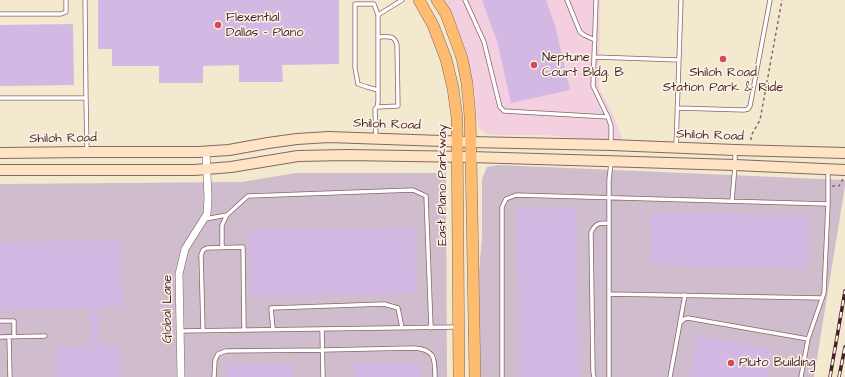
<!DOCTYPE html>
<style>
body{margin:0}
canvas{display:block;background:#f2e9cf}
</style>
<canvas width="845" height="377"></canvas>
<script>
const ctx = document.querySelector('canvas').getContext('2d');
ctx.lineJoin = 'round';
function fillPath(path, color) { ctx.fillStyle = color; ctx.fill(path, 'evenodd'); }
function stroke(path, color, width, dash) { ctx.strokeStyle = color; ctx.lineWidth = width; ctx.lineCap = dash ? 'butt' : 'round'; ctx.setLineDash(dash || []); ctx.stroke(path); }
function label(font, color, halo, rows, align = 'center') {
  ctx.font = font + ' "Architects Daughter",sans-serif'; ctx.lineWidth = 3; ctx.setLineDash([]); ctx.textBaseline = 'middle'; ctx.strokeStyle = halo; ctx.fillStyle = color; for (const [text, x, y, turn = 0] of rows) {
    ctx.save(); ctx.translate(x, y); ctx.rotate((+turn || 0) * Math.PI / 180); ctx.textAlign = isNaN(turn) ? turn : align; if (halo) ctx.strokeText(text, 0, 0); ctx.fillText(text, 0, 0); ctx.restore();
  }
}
const built = new Path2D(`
 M444,0h156l-1,88 14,26 10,27 -28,-1 -51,-5h-46l-12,-1 -7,-6 -2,-8 -3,-34 -7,-33 -9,-24 -10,-22z`);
const industrial = new Path2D(`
 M499,165l346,15v6l-31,191h-333l-2,-105 3,-35v-58l5,-12z
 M295,173h151l1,204h-447v-193l242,-2z`);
const building = new Path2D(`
 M98,0h241v64l-57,1 1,17h-44v-17l-36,1v17h-44v-17h-47v-17h-14z
 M482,0h64l9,25 15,65 -59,13 -14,-62z
 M73,24l1,61 -74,1v-61z
 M576,208l3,169h-59l-3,-168z
 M651,212l158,4 -1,53 -158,-4z
 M415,227l1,67 -165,2 -2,-66z
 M121,240l1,67 -24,1 1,38h22v31h-66v-30h35v-39l-90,1v-67z
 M696,336l77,13 -5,28h-79z
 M420,362v15h-66v-14z
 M227,364h66l1,13h-67z`);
const path = new Path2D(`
 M751,140v-4l9,-16 22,-120
 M832,186h7l4,-7`);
const service = new Path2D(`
 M85,0l1,98
 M465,0l19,42 16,65 4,4 104,6 3,9v18
 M567,0l13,32 4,3 11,5
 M596,0l-3,86 15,31
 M0,14h61l5,-2v-12
 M595,57l84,3
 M378,90l-11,-3 -9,-3 -3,-16v-64h19l4,11
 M0,98h86l1,53
 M377,107l21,-1 -1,-61c-3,-11 -9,-8 -19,-8
 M677,108l67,2 4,-1 2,-3 20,-106
 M376,138l-1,-29 2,-2 1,-5v-87l24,-15
 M676,147l5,-147
 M732,201l3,-36v-14
 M205,219l22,-4 21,-19 165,-6 13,6 5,132
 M222,247v-22l5,-10
 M609,294l213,4
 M0,321h14v16
 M680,322l5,-27
 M273,329l-2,-21 113,-4 14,4 4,20
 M322,329l1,48
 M203,330l-2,-75 2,-5 4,-2 36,-1 1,83
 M180,331l276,-4
 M0,337l45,-1
 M9,337l1,40
 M214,377l1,-17 3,-6 8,-3 97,-1 90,-2c22,1 22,10 22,29
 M502,377v-170l4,-8 10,-4 312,9v-34
 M594,377l-1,-5 -2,-139c4,-10 8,-10 18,-10
 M609,377v-197l2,-17
 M670,377l10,-54 4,-4 4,-1 120,21
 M801,377l7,-38 16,-46 4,-89`);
const minor = new Path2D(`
 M181,377l-2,-103 6,-25 22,-35 1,-16 -2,-47`);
const secondary = new Path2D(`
 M0,153l87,-1h111l31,-2 39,-7 29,-4 32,-2 141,5 141,3 124,5 110,3
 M0,170h194l37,-3 67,-11 48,-1 125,2 264,8 110,5`);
const primary = new Path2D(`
 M419,0l14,25 13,34 7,29 4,30 2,259
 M437,0l9,14 16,44 5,25 3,33 1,41 4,220`);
const rail = new Path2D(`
 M830,377l15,-86
 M839,377l6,-30`);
const markers = [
 [218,25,4,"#d1495b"],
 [723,59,4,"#d1495b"],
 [534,65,4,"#d1495b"],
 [731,363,4,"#d1495b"]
];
const poiNames = [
 ["Flexential",226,18],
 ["Dallas - Plano",226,33],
 ["Neptune",542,58],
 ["Court Bldg. B",542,73],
 ["Shiloh Road",723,73,"center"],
 ["Station Park & Ride",723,88,"center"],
 ["Pluto Building",739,363]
];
const streetNames = [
 ["Shiloh Road",387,125,2],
 ["Shiloh Road",710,136,2],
 ["Shiloh Road",63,139,-1],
 ["East Plano Parkway",443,185,-90],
 ["Global Lane",168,309,-90]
];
fillPath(built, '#f3cfdf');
fillPath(industrial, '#cfbdce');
fillPath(building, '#d2b8e3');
stroke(service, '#856664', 5);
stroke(minor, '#856664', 8);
stroke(secondary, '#856664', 12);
stroke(primary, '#856664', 12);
stroke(path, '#856664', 1.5, [3, 3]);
stroke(service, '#fff', 3.5);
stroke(minor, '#fff', 7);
stroke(secondary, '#fee4c5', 10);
stroke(primary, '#fdbc6f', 11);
stroke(rail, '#4a1f2b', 3.5);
stroke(rail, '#fcf5e5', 2, [6]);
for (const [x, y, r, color] of markers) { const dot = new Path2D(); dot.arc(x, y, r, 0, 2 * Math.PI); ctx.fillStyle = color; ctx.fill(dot); stroke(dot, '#fcf5e5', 1.5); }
label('13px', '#4a1f2b', '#fcf5e5', poiNames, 'left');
label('13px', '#4a1f2b', '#fcf5e5', streetNames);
</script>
